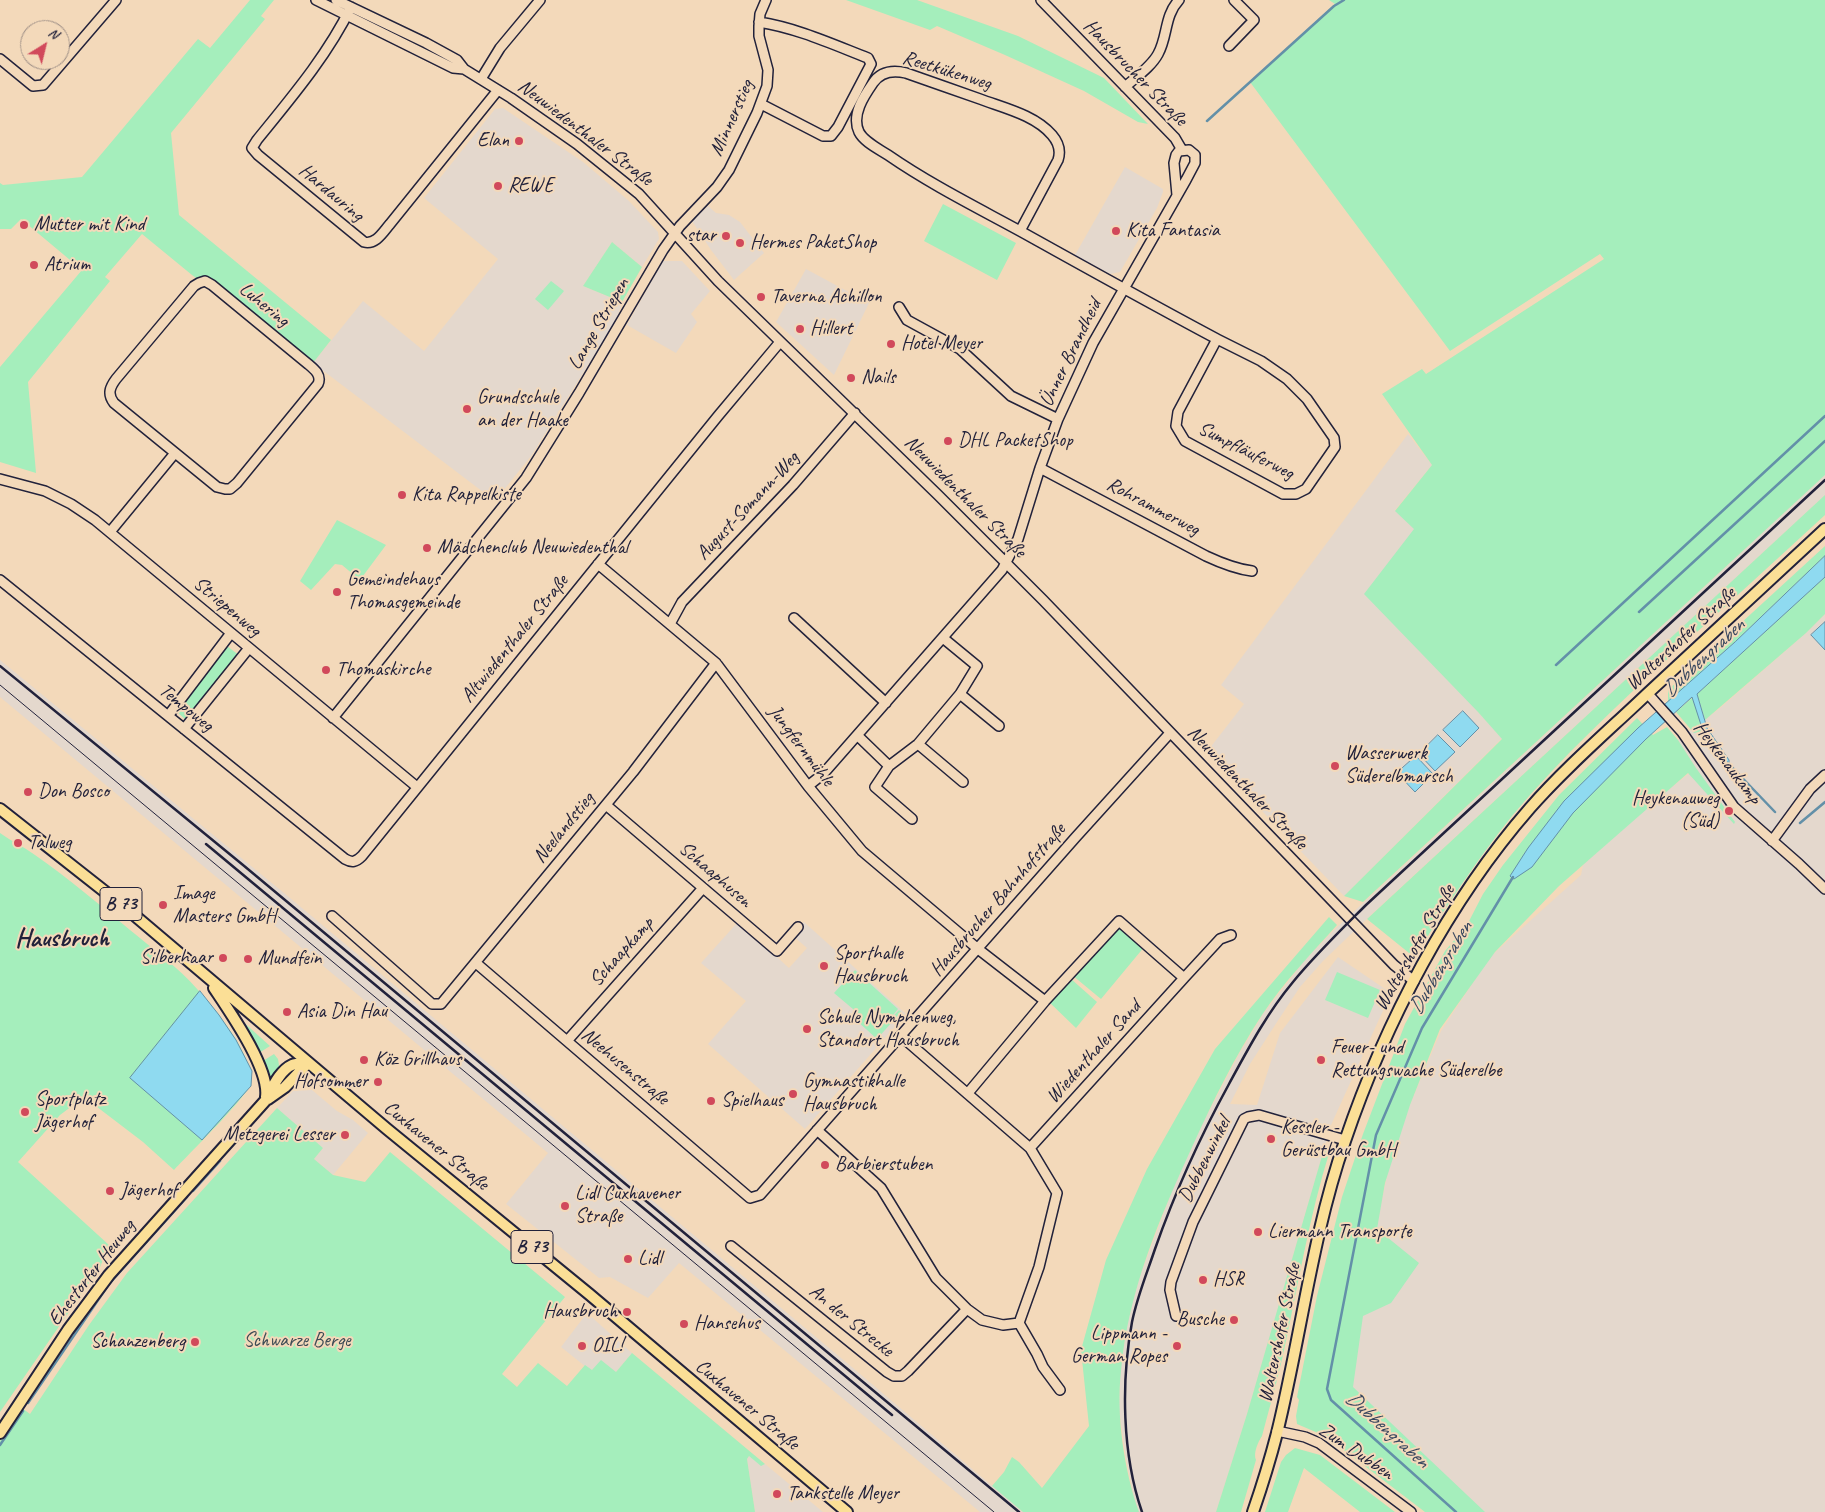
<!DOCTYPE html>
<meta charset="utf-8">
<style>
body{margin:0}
#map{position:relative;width:1825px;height:1512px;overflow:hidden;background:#f3d9ba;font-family:Caveat,sans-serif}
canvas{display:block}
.north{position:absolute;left:20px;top:20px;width:50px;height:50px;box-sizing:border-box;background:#f3d9ba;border:1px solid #9f9087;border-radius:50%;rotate:36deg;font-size:14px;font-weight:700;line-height:20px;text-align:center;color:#22223b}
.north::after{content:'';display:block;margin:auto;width:18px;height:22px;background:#d1495b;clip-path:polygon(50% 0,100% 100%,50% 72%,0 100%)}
</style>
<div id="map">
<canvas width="1825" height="1512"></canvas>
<div class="north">N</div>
</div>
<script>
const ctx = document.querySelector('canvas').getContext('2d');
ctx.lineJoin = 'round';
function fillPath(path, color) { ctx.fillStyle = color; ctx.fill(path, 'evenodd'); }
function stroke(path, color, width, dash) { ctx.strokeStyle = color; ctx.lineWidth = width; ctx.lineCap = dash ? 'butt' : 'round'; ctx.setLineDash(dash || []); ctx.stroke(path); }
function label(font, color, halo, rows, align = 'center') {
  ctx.font = font + ' Caveat,sans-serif'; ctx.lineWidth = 4; ctx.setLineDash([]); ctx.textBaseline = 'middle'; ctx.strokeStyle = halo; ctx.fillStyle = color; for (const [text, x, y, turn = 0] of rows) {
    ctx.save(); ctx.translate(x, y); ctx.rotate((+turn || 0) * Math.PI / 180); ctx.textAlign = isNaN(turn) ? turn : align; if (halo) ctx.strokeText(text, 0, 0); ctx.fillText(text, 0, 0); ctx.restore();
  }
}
const built = new Path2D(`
 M503,108l80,54 46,39 29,31 1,7 -17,28 -30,-25 -29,44 39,16 -5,17 -86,137 -36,45 -182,-138 50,-62 61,50 74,-92 -74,-61 71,-89z
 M1125,167l38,22v3l-6,16 -37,64 -10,2 -35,-19z
 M708,206l8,7 13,2 11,7 24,31 -30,27 -23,-30 -19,-29z
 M663,261h19l28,30 -19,23 6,8 -21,31 -49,-28z
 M806,269l63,34 -35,72 -58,-53z
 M1408,434l24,31 -37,45 20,18 63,184 24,26 -158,158 -138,-143 38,-49 -23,-19z
 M1825,475v20l-452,418 -50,48 -23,26 -23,35 -27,42 -20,40 27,1 23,-72 58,-76 53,36 -60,132 -84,289 -31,98h-77l-5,-15 -8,-39 -7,-49 1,-37 8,-52 12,-44 35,-93 29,-62 34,-65 25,-42 42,-54 28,-29z
 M1825,614v898h-345l-130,-122 25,-158 15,-70 16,-48 35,-83 49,-74 91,-82 2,-10 70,-63 43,-34 -18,-28 41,-31 87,-76z
 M0,660l284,233 569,475 170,144h-43l-301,-249 -31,35 -38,-21 -11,1 -93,-74 42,-51 -548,-456z
 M738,922l51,46 18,-20 -15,-13 12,-13 102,92 -101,115 -97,-85 38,-43 -45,-38z
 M312,1090l25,21 16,9 15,13 -35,42 -19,-16 9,-11 -46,-40 16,-17z
 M587,1313l45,40 -16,19 -25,-1 -30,-24z
 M749,1456l12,9 4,-1 58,48h-68l-8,-53z`);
const green = new Path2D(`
 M250,0h24l-13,16 4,3 -94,114 8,82 152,125 -18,23 -121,-88 -50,-41 -37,43 5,4 -82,101 8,91 -36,-11v-95l82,-97 -61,-51 -10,10h-11v-46l3,2 79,-8 116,-138 12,9z
 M846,0h71l101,36 86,42 44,46 -10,-2 -54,-31 -79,-36 -68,-29 -7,4z
 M1329,0h496v475l-462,427 -19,-6 158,-157 -24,-27 -114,-118 50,-65 -19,-18 37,-46 -50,-71 40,-25 4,5 178,-115 -4,-5 -150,97 -200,-269 85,-78z
 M943,204l73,39 -19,37 -73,-39z
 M612,242l30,25 -20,35 -39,-16z
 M551,281l13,10 -16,19 -13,-11z
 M1825,495v20c-49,45 -98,90 -148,135 -57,53 -115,106 -165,166 -34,42 -64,88 -93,134l-10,3 -42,-34z
 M337,520l49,25 -26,35 -18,-15 -7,-1 -24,26 -11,-9z
 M1825,546v10l-90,86 -67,60v-12z
 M1825,577v37l-19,19 -101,87 -8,-26z
 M227,646l13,10 -53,65 -12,-11z
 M1693,697l10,34 -9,2 -18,-21z
 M1637,718l16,17 14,-8 11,13 18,28 39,54 -1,2 -46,-51 -129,113 -64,66 -55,77 -30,76 -25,78 -8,46 42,34 -28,40 -28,13 -10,71 132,125h-60l-93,-71 -14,-8 -21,-9 -1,-8 3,-16 -2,-3 20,-101 25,-99 21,-63 42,-110 40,-73 22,-26 16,-31 20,-29 56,-70z
 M0,833c11,8 24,14 35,22 33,23 64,49 95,75 23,19 48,37 68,60 17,18 57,68 53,93 -2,12 -65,74 -77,87l-31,-28 -59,-45 -24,18 -42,47 91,83 -9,22 -100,145z
 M1329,917l8,8c-26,29 -54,58 -75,90 -27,41 -49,86 -69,130 -33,72 -65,146 -72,226 -5,44 3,99 18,141h-116l-31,-26 12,-14 8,-15 7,5 23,26 47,-62 -8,-76 25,-90 41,-91 68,-120z
 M1119,924l26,22 -44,53 -29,-24z
 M855,970l43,39 -13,16 14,-15 2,2 -24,27 -21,-19 4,-5 -26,-22z
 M1337,972l43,18 -12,28 -43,-18z
 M1070,978l27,24 -21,26 -28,-27z
 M239,1019h1l30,27 -11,7z
 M274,1054l4,5 2,12 -9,9 -8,-19z
 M277,1108l46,40 -9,11 19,16 32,7 25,-30 175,145 -63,77 15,13 21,-24 29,23 18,-21 7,5 9,-10 15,12 16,-19 133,111 -4,2 -12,-10 -2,3 8,53h-755v-71l22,-33 8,6 59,-89 38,-52z
 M1324,1149l6,1c-21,67 -32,136 -47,205 -6,27 -14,54 -21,81 -4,6 -9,17 -6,24l-15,52h-25l31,-98z
 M1295,1448l25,7 75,57h-35l-56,-44 -16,44h-23l16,-50 5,-7z`);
const water = new Path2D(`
 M1825,556v21l-128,117 10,34 22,32v4l-26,-33 -11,-34 -46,42 -73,74 -41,54 -18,12 -2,-1 -2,-2 18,-28 36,-47 74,-73 97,-86z
 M1825,622v28l-14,-15z
 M1463,711l16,17 -19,19 -17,-17z
 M1438,735l17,17 -20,19 -16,-17z
 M1416,756l17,18 -18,18 -18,-19z
 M200,991l19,24 17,25 16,31 -1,15 -49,54 -72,-62z`);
const stream = new Path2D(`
 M1207,121l127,-115 10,-6
 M1639,612l186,-171
 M1556,665l269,-249
 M1729,764l46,48
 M1800,823l25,-21
 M193,1191l27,-30
 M28,1403l81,-119 78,-87
 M0,1445l23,-34
 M1456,1512l-125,-112 -4,-11 49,-254 46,-107 91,-151`);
const minor = new Path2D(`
 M316,0l137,68 11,1
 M336,0l90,43 31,17 7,9 47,29 66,46 62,50 79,87 220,214 105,105 351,365 20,16
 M1041,0l134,138 7,12
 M351,7c-24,49 -60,91 -94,133l-5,8 6,7 106,87c12,3 19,-10 26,-18l108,-134
 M759,22c38,6 73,22 109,36l3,6 -33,63 -7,9h-8l-62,-32
 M1229,46l25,-26 -20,-20
 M0,59l33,27 10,-1 73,-85
 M481,79l19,-31 40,-48
 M1125,87c11,-10 26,-20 33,-33 10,-18 6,-38 21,-54
 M1020,231l38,-71c3,-9 0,-18 -6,-25 -17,-20 -48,-27 -72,-36 -25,-9 -49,-17 -74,-26 -13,-3 -25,-2 -33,10 -9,13 -22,32 -14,49 5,10 20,17 29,23 42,29 88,52 132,76 65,36 131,73 197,108l-39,73 -2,14 9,15 98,53h13l10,-5 29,-42 -1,-9 -27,-39 -20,-20 -26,-18 -44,-22
 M205,281l7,4 96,79c6,5 14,11 10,20l-81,99 -7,6h-5l-8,-2 -103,-84c-7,-9 -4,-16 2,-24l78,-93 5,-3z
 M899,307l8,13 53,29 51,47 47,23
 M1040,468l166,88c15,7 29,13 46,15
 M0,479l45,12 26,13 24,16 322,267
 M110,532l65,-79
 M598,564l118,99 92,123 54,65 116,98 67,52
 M0,580l345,279c7,4 11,3 17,-3l356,-440 62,-74
 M794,618l92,85
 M670,624l12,-22 111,-117 62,-72
 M960,694l39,32
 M1648,694l34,38 52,75 65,57 26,25
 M168,716l63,-83
 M333,718l193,-240 53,-85 84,-143 17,-24 37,-39 12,-17 28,-57 10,-27 1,-16 -9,-34v-10l1,-12 6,-14
 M184,729l65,-81
 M858,736l31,30 -14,21 37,32
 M918,744l45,38
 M889,766l29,-22 42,-50 17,-28 -34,-28
 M808,786l15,-12 179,-204 16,-31 22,-71 18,-49 35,-76 93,-163 9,-17v-8l-6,-5 -10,1 -3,4 -2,8 3,32
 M606,805l171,146 21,-24
 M1772,841l38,-52 15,-14
 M332,916l100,88h9l192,-232 83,-109
 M476,963l274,235 10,-3 315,-357 95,-105
 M1184,978l36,-39 11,-4
 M901,1036l129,112 27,45 -18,74 -20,56
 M567,1041l136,-153
 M968,1093l77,-92 74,-80 65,57 -154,170
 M817,1130l64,58 55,90 31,31 15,11 21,5 16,-2
 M731,1246l156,126 7,4h8l6,-5 59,-62
 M1176,1316l-6,-26 1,-8 22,-60 51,-103 4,-2 11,-2 86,25
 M1019,1323l18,31 6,13 17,23
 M1277,1431l28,6 14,6 92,69`);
const major = new Path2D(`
 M0,809l127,100 260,220 202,165 258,218
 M214,988c16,24 56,81 52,109
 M268,1099l17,-12 23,-24
 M0,1433l68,-103 41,-55 156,-174c7,-12 14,-30 27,-36 4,-2 10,-2 16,-2
 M1253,1512c9,-26 17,-52 24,-79 24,-97 35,-197 68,-292 40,-118 103,-239 185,-333 36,-41 78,-77 118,-115 59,-54 118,-109 177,-164`);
const tram = new Path2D(`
 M0,685l994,827`);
const rail = new Path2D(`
 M0,666l243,199 776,647
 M206,844l686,571
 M1142,1512c-20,-58 -21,-130 -10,-190 5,-25 15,-49 23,-73 20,-57 45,-112 74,-165 19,-35 38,-71 64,-102 22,-27 48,-52 73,-77l459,-425`);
const markers = [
 [519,141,5,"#d1495b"],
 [498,186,5,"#d1495b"],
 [24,225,5,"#d1495b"],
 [1116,231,5,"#d1495b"],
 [726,236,5,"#d1495b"],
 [740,243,5,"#d1495b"],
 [34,265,5,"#d1495b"],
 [761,297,5,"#d1495b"],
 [800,329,5,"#d1495b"],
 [891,344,5,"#d1495b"],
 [851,378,5,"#d1495b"],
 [467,409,5,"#d1495b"],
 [948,441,5,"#d1495b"],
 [402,495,5,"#d1495b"],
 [427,548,5,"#d1495b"],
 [337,592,5,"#d1495b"],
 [326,670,5,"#d1495b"],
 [1335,766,5,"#d1495b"],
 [28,792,5,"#d1495b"],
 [1729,811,5,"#d1495b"],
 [18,843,5,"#d1495b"],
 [163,905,5,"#d1495b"],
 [223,958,5,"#d1495b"],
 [248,959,5,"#d1495b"],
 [824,966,5,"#d1495b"],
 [287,1012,5,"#d1495b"],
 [807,1029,5,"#d1495b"],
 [364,1060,5,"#d1495b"],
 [1321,1060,5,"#d1495b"],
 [378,1082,5,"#d1495b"],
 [793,1094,5,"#d1495b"],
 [711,1101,5,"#d1495b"],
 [25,1112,5,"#d1495b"],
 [345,1135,5,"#d1495b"],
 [1271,1139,5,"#d1495b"],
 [825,1165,5,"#d1495b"],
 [110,1191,5,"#d1495b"],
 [565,1206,5,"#d1495b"],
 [1258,1232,5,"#d1495b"],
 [628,1259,5,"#d1495b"],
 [1203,1280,5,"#d1495b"],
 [627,1312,5,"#d1495b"],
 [1234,1320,5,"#d1495b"],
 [684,1324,5,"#d1495b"],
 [195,1342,5,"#d1495b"],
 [582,1346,5,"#d1495b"],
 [1177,1346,5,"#d1495b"],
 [777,1494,5,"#d1495b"]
];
const shields = [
 [121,904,42],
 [532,1247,42]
];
const shieldNames = [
 ["B 73",121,904],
 ["B 73",532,1247]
];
const streetNames = [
 ["Reetkükenweg",947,71,17],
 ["Hausbrucher Straße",1135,73,46],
 ["Minnerstieg",732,118,-66],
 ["Neuwiedenthaler Straße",585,133,37],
 ["Hardauring",331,193,40],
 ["Luhering",264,305,39],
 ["Lange Striepen",599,324,-60],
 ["Ünner Brandheid",1071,353,-64],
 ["Sumpfläuferweg",1246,451,27],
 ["Neuwiedenthaler Straße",965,497,45],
 ["August-Somann-Weg",748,506,-47],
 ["Rohrammerweg",1153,507,28],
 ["Striepenweg",227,607,40],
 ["Altwiedenthaler Straße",515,639,-51],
 ["Waltershofer Straße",1681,639,-43],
 ["Tempoweg",186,708,39],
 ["Jungfernmühle",801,746,53],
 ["Heykenaukamp",1727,763,53],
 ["Neuwiedenthaler Straße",1247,788,46],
 ["Neelandstieg",564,828,-51],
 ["Schaaphusen",715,875,41],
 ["Hausbrucher Bahnhofstraße",998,900,-49],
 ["Waltershofer Straße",1415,948,-60],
 ["Schaapkamp",622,952,-48],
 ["Wiedenthaler Sand",1094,1052,-48],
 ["Neehusenstraße",625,1067,40],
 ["Cuxhavener Straße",436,1146,39],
 ["Dubbenwinkel",1205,1160,-63],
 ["Ehestorfer Heuweg",92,1273,-52],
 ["An der Strecke",851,1321,39],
 ["Waltershofer Straße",1280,1333,-78],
 ["Cuxhavener Straße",747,1405,40],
 ["Zum Dubben",1356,1452,34]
];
const poiNames = [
 ["Elan",509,141,"right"],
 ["REWE",508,186],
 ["Mutter mit Kind",34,225],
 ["Kita Fantasia",1126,231],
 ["star",716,236,"right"],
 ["Hermes PaketShop",750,243],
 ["Atrium",44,265],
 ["Taverna Achillon",771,297],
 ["Hillert",810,329],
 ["Hotel Meyer",901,344],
 ["Nails",861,378],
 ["Grundschule",477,398],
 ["an der Haake",477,421],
 ["DHL PacketShop",958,441],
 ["Kita Rappelkiste",412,495],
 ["Mädchenclub Neuwiedenthal",437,548],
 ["Gemeindehaus",347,580],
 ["Thomasgemeinde",347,603],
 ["Thomaskirche",336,670],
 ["Wasserwerk",1345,754],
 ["Süderelbmarsch",1345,777],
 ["Don Bosco",38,792],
 ["Heykenauweg",1719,799,"right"],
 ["(Süd)",1719,822,"right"],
 ["Talweg",28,843],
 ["Image",173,894],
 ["Masters GmbH",173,917],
 ["Sporthalle",834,954],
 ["Hausbruch",834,977],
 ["Silberhaar",213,958,"right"],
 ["Mundfein",258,959],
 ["Asia Din Hau",297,1012],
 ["Schule Nymphenweg,",817,1018],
 ["Standort Hausbruch",817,1041],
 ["Feuer- und",1331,1048],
 ["Rettungswache Süderelbe",1331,1071],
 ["Köz Grillhaus",374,1060],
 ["Hofsommer",368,1082,"right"],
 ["Gymnastikhalle",803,1082],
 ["Hausbruch",803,1105],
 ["Sportplatz",35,1100],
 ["Jägerhof",35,1123],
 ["Spielhaus",721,1101],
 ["Kessler -",1281,1128],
 ["Gerüstbau GmbH",1281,1151],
 ["Metzgerei Lesser",335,1135,"right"],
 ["Barbierstuben",835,1165],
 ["Jägerhof",120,1191],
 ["Lidl Cuxhavener",575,1194],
 ["Straße",575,1217],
 ["Liermann Transporte",1268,1232],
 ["Lidl",638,1259],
 ["HSR",1213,1280],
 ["Hausbruch",617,1312,"right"],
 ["Busche",1224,1320,"right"],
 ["Hansehus",694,1324],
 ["Lippmann -",1167,1334,"right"],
 ["German Ropes",1167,1357,"right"],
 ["Schanzenberg",185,1342,"right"],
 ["OIL!",592,1346],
 ["Tankstelle Meyer",787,1494]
];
const parkNames = [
 ["Schwarze Berge",297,1341]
];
const waterNames = [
 ["Dubbengraben",1704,658,-43],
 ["Dubbengraben",1441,968,-59],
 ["Dubbengraben",1387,1430,42]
];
const districtNames = [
 ["Hausbruch",62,939]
];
fillPath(built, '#e4d8cd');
fillPath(green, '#a5eebc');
fillPath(water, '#8fdaf0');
stroke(water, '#6390a8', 1);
stroke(stream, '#6390a8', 2.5);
stroke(minor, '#22223b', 12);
stroke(major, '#22223b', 14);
stroke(minor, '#f3d9ba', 9);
stroke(major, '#fbdf96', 10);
stroke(tram, '#22223b', 1);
stroke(rail, '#22223b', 2.5);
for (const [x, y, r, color] of markers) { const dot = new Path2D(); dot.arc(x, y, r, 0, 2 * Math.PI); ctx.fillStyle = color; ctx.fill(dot); stroke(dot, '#f3d9ba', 2); }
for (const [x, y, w] of shields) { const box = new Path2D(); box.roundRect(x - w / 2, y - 16.5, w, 33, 4); ctx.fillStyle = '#f3d9ba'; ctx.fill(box); stroke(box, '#22223b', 1); }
label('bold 19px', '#22223b', null, shieldNames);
label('20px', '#22223b', '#f3d9ba', streetNames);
label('20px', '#22223b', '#f3d9ba', poiNames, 'left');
label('20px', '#3c4b55', '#f3d9ba', parkNames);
label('italic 21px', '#38475f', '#f3d9ba', waterNames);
label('bold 25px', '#22223b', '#f3d9ba', districtNames);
</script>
